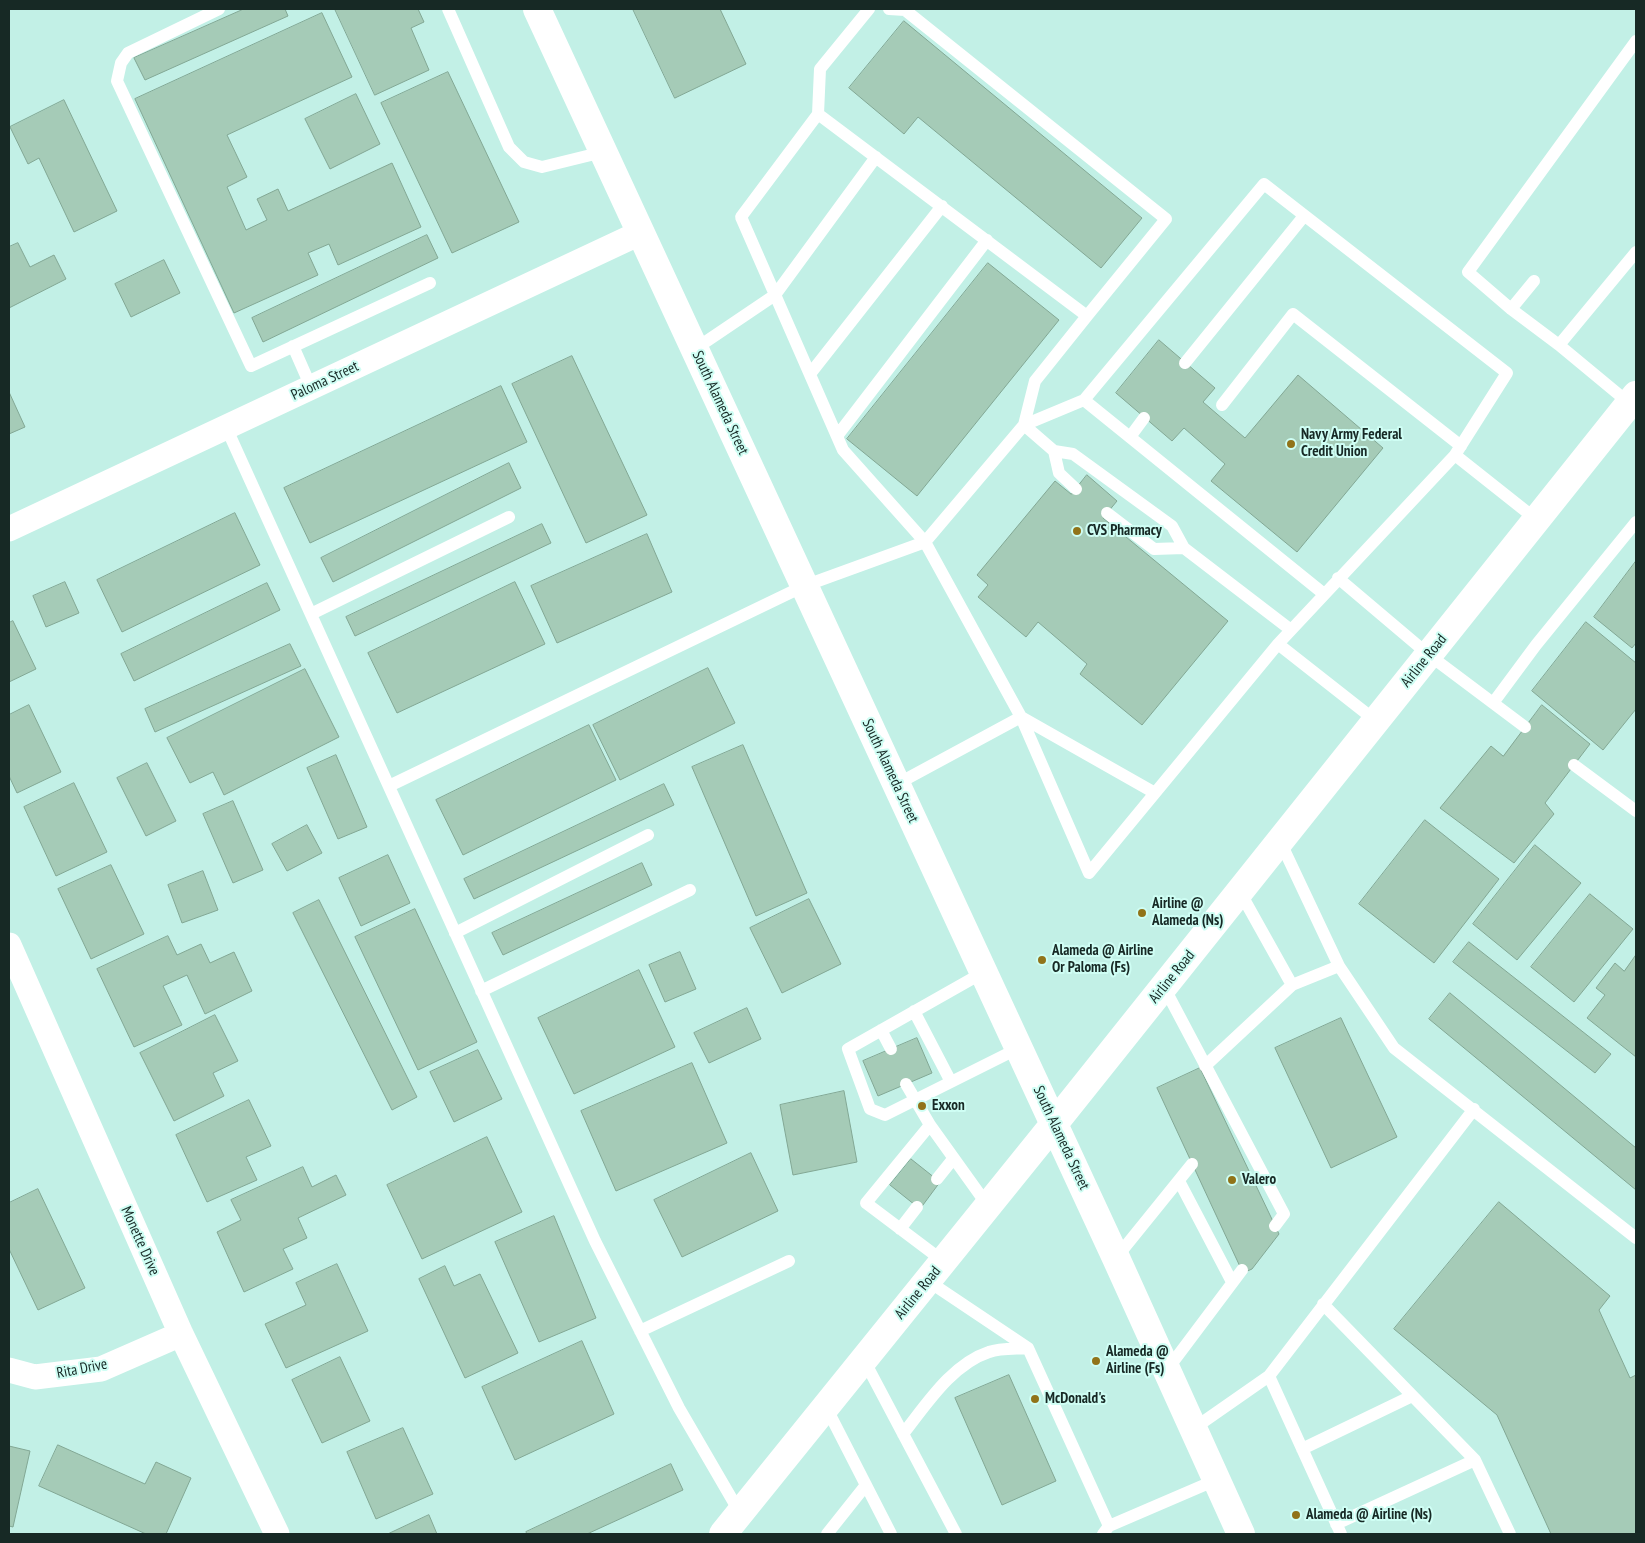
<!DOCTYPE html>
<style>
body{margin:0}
#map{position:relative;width:1645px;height:1543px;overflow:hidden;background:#c2f0e6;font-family:"PT Sans Narrow",sans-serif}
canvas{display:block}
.frame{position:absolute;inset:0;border:10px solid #172925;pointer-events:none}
</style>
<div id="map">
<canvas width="1645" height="1543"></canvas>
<div class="frame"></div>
</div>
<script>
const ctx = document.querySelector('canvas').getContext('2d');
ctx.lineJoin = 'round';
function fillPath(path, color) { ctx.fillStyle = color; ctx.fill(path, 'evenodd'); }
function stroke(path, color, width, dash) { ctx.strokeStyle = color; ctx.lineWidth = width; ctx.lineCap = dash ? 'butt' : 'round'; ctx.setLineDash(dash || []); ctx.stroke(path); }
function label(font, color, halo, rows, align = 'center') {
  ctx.font = font + ' "PT Sans Narrow",sans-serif'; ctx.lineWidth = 4; ctx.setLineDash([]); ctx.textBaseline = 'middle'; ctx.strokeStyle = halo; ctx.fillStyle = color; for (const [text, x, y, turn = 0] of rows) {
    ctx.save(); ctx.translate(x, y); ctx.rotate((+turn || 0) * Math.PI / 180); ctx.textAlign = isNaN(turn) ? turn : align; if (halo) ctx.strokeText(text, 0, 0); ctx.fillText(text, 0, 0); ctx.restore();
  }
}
const building = new Path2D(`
 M244,9h41l3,7 -143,64 -11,-22z
 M335,9h83l6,13 -13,6 18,42 -54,25z
 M633,9h87l26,55 -71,34z
 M322,13l30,64 -125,58 20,42 -20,10 19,43 21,-10 -10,-21 21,-10 10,22 104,-48 29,64 -83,38 -9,-21 -21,9 10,22 -84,38 -99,-214z
 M904,21l238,197 -41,50 -183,-151 -14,17 -55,-46z
 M448,72l71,150 -67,31 -71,-150z
 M356,94l24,50 -50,25 -25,-50z
 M64,100l53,111 -43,21 -35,-74 -11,6 -18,-37z
 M427,235l11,23 -175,84 -11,-24z
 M18,243l12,24 24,-12 12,24 -57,29v-61z
 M164,260l16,33 -49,24 -16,-33z
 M988,263l71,57 -142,176 -70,-57z
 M1159,340l56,48 -12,14 42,36 53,-63 85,73 -86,104 -86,-71 14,-17 -41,-36 -12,13 -56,-48z
 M572,356l75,159 -61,28 -74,-159z
 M501,386l26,56 -217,101 -26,-55z
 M9,392l16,35 -16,7z
 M509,463l12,25 -188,94 -12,-24z
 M1087,475l30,26 -14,17 125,103 -86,104 -62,-51 7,-10 -49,-42 -12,15 -48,-40 10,-12 -11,-10 78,-94 16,13z
 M235,513l25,52 -138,67 -25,-52z
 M542,524l9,19 -196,93 -9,-19z
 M647,534l25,58 -115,51 -26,-57z
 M1636,561v82l-4,5 -38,-31z
 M65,582l14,31 -33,14 -13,-31z
 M515,582l30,62 -148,69 -29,-60z
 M267,583l13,27 -146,71 -13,-27z
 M13,621l23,48 -27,13v-59z
 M1586,622l50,41v46l-33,41 -71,-59z
 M290,644l11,22 -146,66 -10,-23z
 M708,668l27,55 -115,57 -27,-55z
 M305,669l34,68 -115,58 -11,-23 -23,11 -23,-45z
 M29,705l32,67 -44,21 -8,-17v-61z
 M1542,705l48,39 -45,59 9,11 -40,49 -74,-55 51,-62 12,10z
 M589,725l27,55 -153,75 -27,-55z
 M743,745l64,148 -51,23 -64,-149z
 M336,755l31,72 -29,12 -31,-71z
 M147,763l29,58 -30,15 -29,-58z
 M74,783l33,69 -51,24 -32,-69z
 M664,784l10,21 -200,94 -10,-20z
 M233,801l30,69 -30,13 -30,-69z
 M1425,820l74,59 -65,84 -75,-59z
 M307,825l15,28 -35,18 -15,-27z
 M1535,845l46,38 -64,77 -44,-36z
 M388,855l22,48 -49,23 -22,-48z
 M642,863l10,22 -149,70 -11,-22z
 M111,865l33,69 -53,25 -33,-70z
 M203,871l15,39 -36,13 -14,-38z
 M1590,894l43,35 -59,73 -43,-35z
 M809,899l32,65 -59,29 -32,-65z
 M319,900l98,197 -25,13 -99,-197z
 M415,909l62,133 -59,28 -63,-133z
 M168,936l9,19 24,-11 9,19 24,-11 18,39 -47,23 -18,-39 -24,11 19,39 -48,22 -37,-78z
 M1469,942l142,112 -16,19 -142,-111z
 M680,952l16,37 -31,13 -16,-37z
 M1636,955v102l-49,-39 18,-23 -9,-7 19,-25 9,8z
 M639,970l36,77 -101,47 -36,-76z
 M1450,993l186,155v42l-207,-171z
 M747,1008l14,31 -52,24 -15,-30z
 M215,1015l23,46 -25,12 11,23 -50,25 -34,-68z
 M1341,1018l56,119 -66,31 -56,-120z
 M917,1038l15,35 -54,23 -15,-35z
 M478,1050l24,49 -48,23 -24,-50z
 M692,1063l35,80 -111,48 -35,-80z
 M1200,1068l79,166 -27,35 -9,4 -86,-185z
 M844,1091l13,71 -64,13 -13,-70z
 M249,1100l22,46 -25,11 11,23 -50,22 -31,-67z
 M487,1137l35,75 -100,47 -35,-74z
 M751,1153l27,58 -96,46 -28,-57z
 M911,1159l29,23 -20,27 -30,-24z
 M303,1167l9,20 24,-12 10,20 -48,23 9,20 -24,11 10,20 -49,23 -27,-60 24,-12 -10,-20z
 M38,1189l47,99 -47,22 -29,-61v-46z
 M1499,1202l111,94 -11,14 31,68 6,-3v159h-85l-54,-119 -103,-86z
 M554,1216l42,102 -57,24 -44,-100z
 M337,1264l31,67 -82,37 -21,-44 41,-19 -10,-22z
 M445,1266l9,20 26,-12 38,79 -53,25 -46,-99z
 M582,1341l32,73 -99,46 -33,-73z
 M340,1357l30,64 -48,22 -30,-63z
 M1009,1375l47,106 -54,24 -47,-107z
 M403,1428l30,66 -57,25 -29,-67z
 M58,1445l87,39 11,-22 35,16 -25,56h-20l-107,-48z
 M9,1446l21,5 -17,76 -4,-1z
 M671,1464l12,26 -96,44h-60l-1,-2z
 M429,1515l8,19h-49z`);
const lane = new Path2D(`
 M219,9l-91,44 -7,10 -4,18 134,285 179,-83
 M448,9l61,138 15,15 18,5 61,-15
 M889,9l16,1 261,209 -79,97
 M818,114l2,-45 49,-60
 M1511,309l23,-28
 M1559,345l-48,-36 -43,-37 168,-231
 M293,346l18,41
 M695,349l80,-54 101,-138
 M1185,363l119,-147
 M810,374l132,-168
 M1084,400l240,194
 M1629,403l-70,-58 77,-93
 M1222,405l71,-91 168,132
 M226,427l369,814 84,167 61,105
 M837,436l150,-196
 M1130,437l14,-19
 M1054,451l5,22 17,16
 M1107,513l47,36 30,-1 107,82
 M1338,578l91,77 96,72
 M311,614l198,-97
 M1278,644l98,77
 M1493,703l43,-58 100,-123
 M1574,765l62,46
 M897,784l124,-67 68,156 189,-229 177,-189
 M389,786l415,-200 121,-44 99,-117 60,-25 180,-216 243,189 -52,82 82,65
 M1155,793l-134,-76 -96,-175 -82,-92 -102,-233 77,-103 269,202 -52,65 -11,44 30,26 19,3 99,72 12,22
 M1280,841l59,125 55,82 242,190
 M1240,892l52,93
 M455,933l193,-98
 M984,972l-136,77 22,60 15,6 134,-67
 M1164,987l120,227 -9,12
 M481,991l209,-101
 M914,1011l37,71
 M881,1030l10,19
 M1205,1066l87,-81 47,-19
 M906,1084l24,41 58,81
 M930,1125l-64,78 77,58
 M937,1179l16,-20
 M1179,1181l53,101
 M900,1229l17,-22
 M1116,1258l76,-94
 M928,1281l100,67 81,178
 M1323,1304l152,156 35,74
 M640,1331l149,-70
 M864,1360l92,174
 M1167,1370l75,-100
 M1269,1376l72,158
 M826,1407l65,127
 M1193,1429l76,-53 205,-267
 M903,1434c23,-29 49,-70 86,-82 11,-4 27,-3 39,-4
 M1302,1449l110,-53
 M1336,1524l139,-64
 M827,1534l39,-49
 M1103,1534l6,-8 107,-46`);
const street = new Path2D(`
 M9,529l631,-296
 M9,945l172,389 96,200
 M9,1370l26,7 66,-8 80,-35`);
const secondary = new Path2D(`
 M537,9l579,1249 125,276
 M723,1534l331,-410 582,-729`);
const markers = [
 [1291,444,5,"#917319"],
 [1077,531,5,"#917319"],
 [1142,913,5,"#917319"],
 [1042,960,5,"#917319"],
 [922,1106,5,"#917319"],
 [1232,1180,5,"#917319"],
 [1096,1361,5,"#917319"],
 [1035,1399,5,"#917319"],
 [1296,1515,5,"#917319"]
];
const streetNames = [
 ["Paloma Street",325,381,-25],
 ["South Alameda Street",720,403,65],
 ["Airline Road",1424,661,-51],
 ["South Alameda Street",890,771,65],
 ["Airline Road",1172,977,-51],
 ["South Alameda Street",1061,1138,65],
 ["Monette Drive",140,1241,66],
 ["Airline Road",918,1293,-51],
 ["Rita Drive",82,1369,-11]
];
const poiNames = [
 ["Navy Army Federal",1301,435],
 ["Credit Union",1301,452],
 ["CVS Pharmacy",1087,531],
 ["Airline @",1152,904],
 ["Alameda (Ns)",1152,921],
 ["Alameda @ Airline",1052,951],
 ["Or Paloma (Fs)",1052,968],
 ["Exxon",932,1106],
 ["Valero",1242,1180],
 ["Alameda @",1106,1352],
 ["Airline (Fs)",1106,1369],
 ["McDonald's",1045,1399],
 ["Alameda @ Airline (Ns)",1306,1515]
];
fillPath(building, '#a5cbb7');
stroke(building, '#82a794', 1);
stroke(lane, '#fff', 12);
stroke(street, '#fff', 25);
stroke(secondary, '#fff', 28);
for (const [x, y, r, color] of markers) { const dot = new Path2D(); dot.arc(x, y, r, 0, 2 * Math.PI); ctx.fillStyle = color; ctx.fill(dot); stroke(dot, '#cffef4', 2); }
label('15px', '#172925', '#cffef4', streetNames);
label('bold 15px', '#172925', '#cffef4', poiNames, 'left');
</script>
